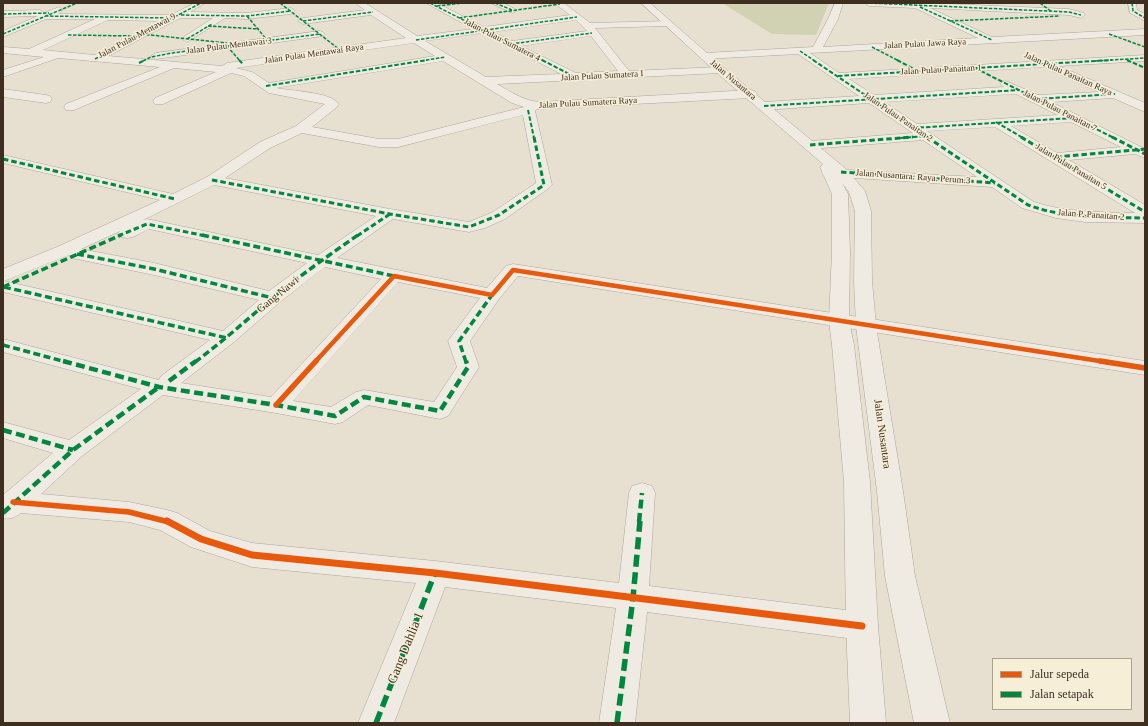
<!DOCTYPE html>
<style>
body{margin:0}
#map{position:relative;width:1148px;height:726px;overflow:hidden;background:#e7e0d1;font-family:"Times New Roman",serif}
canvas{display:block}
.frame{position:absolute;inset:0;border:4px solid #3d2e20;pointer-events:none}
.legend{position:absolute;left:992px;top:658px;width:140px;height:52px;box-sizing:border-box;background:#f7eed8;border:1px solid #ada18e;margin:0;padding:5px 7px;list-style:none;font-size:12px;color:#3d2e20}
.legend li{display:flex;align-items:center;gap:8px;height:20px}
.legend b{width:20px;border:1px solid #ada18e}
</style>
<div id="map">
<canvas width="1148" height="726"></canvas>
<div class="frame"></div>
<ul class="legend">
<li><b style="height:5px;background:#e8590c"></b>Jalur sepeda</li>
<li><b style="height:5px;background:#00873e"></b>Jalan setapak</li>
</ul>
</div>
<script>
const ctx = document.querySelector('canvas').getContext('2d');
ctx.lineJoin = 'round';
function fillPath(path, color) { ctx.fillStyle = color; ctx.fill(path, 'evenodd'); }
function stroke(path, color, width, dash) { ctx.strokeStyle = color; ctx.lineWidth = width; ctx.lineCap = dash ? 'butt' : 'round'; ctx.setLineDash(dash || []); ctx.stroke(path); }
function label(font, color, halo, rows, align = 'center') {
  ctx.font = font + ' "Times New Roman",serif'; ctx.lineWidth = 3; ctx.setLineDash([]); ctx.textBaseline = 'middle'; ctx.strokeStyle = halo; ctx.fillStyle = color; for (const [text, x, y, turn = 0] of rows) {
    ctx.save(); ctx.translate(x, y); ctx.rotate((+turn || 0) * Math.PI / 180); ctx.textAlign = isNaN(turn) ? turn : align; if (halo) ctx.strokeText(text, 0, 0); ctx.fillText(text, 0, 0); ctx.restore();
  }
}
const cemetery = new Path2D(`
 M722,3h107l-13,32 -44,-1z`);
const minor = new Path2D(`
 M195,3h10l-15,9 57,1 44,-5 4,3 -4,3 -44,5 -22,-1 -38,24 -5,-3 2,-2 29,-19h-33l-72,38 114,10 5,-3 179,-25 -35,-23 -68,9 -5,-3 5,-3 62,-8 -10,-7h10l52,33 56,-7 -47,-26h11l47,24 86,-12 -16,-12h10l26,20 80,-2 2,2 -2,2 -3,1 -72,2 34,43 91,-4 5,3 -5,3 -223,11c14,8 27,17 43,18l211,-12 4,1 2,3 -2,3 -4,1 -214,11 -2,2 17,74 -3,3 -44,31 -20,9 -16,4 -76,-13 -56,39 150,30 19,-22 7,-2 632,97v14l-627,-99 -19,23 -29,42 9,26 -31,49 -8,3 -72,-14 -25,17 -8,2 -59,-11 -113,-18 -81,61 -41,38 88,8 38,8 10,3 33,18 42,12 183,18 184,22 10,-90 3,-7 10,-3 10,3 3,7 -6,93 213,26 11,4 5,10 -5,10 -11,4 -215,-28 -12,111h-36l17,-115 -171,-21 -51,136h-36l58,-140 -164,-16 -61,-20 -31,-17 -31,-8 -108,-9c-5,4 -12,7 -18,5v-23l50,-42 -50,-15v-16l66,18 72,-51 -138,-37v-13l156,41 2,-4 49,-36 -207,-48v-23l54,-22 103,-47 -157,-37v-8l170,39 34,-17 53,-35 36,-16 29,-22 -56,-11 -25,-17 -13,-3 -68,31h-8l-2,-3 2,-3 61,-26 -42,-4 -100,42h-8l-2,-3 2,-3 94,-37 -102,-9 -55,19v-7l41,-13 -41,-4v-6l26,2 66,-30h-49l-43,18v-6l35,-15 -35,1v-6l37,-1 4,3 15,-6 4,3 -5,4 113,1zM108,20l53,1 -66,34 -52,-5zM576,20l11,11 -75,10 -19,-9zM482,33l79,41 -75,3 -61,-36zM591,36l27,35 -42,2 -55,-27zM414,43l21,13 -166,27 -17,-11 -16,-4zM443,61l69,42 12,4 -126,32h-19l-67,-12 25,-20 2,-3c-8,-12 -48,-13 -63,-16zM523,115l13,68 -43,29 -24,10 -79,-13 -165,-31 45,-30 32,-15 77,14h19zM214,185l162,31 -58,39 -171,-36 -4,1zM149,229l158,34 -38,28 -115,-28 -73,-14 39,-18 -2,2 3,4 6,1 6,-1zM69,255l2,3 6,1 77,16 105,25 -36,31 -219,-50zM325,267l56,12 -110,118 -90,-14 53,-41 46,-40zM398,282l82,16 -32,43 9,26 -23,35 -70,-12 -8,2 -25,15 -38,-6z
 M491,3h12l14,7 -4,3 -3,-1z
 M835,3h8l-5,16 -15,28 155,-9 -63,-30 -46,-2 -4,-3h61l143,6 15,4 1,2 -4,3 -12,-3 -139,-7 62,29 153,-8v6l-335,18 29,20 306,-18v6l-86,5 86,37v9l-32,-14 -62,4 94,47v9l-10,-4 -66,6 76,45v18l-60,-1 -29,-4 -34,-10 -30,-21 -168,-11 -2,-3 2,-3 5,-1 148,8 -54,-37 -113,9 -5,-1 -2,-3 2,-3 5,-1 103,-8 -44,-30 -105,7 -4,-1 -2,-3 2,-3 4,-1 95,-6 -61,-42 -93,5 -5,-3 5,-3 108,-6 15,-28zM1044,67l55,25 -61,3 -32,-14 -4,1 -2,2 4,3 -130,8 -25,-16zM1016,94l42,21 -141,9 -33,-22zM1071,122l50,25 -64,6 -46,-27zM995,127l140,86c-34,-1 -68,0 -101,-11l-107,-71z
 M1128,3h8l1,7 8,4v7l-15,-8z
 M320,31l3,1 2,2 -2,2 -167,23 -5,-3 5,-3z
 M3,89l43,6 4,1 2,3 -2,3 -4,1 -43,-6z`);
const tertiary = new Path2D(`
 M641,3h9l74,65 122,101 19,22 6,20 1,70 4,45 27,165 12,85 35,147h-36l-29,-147 -8,-85 -21,-165 -2,-45 1,-70 -6,-19 -7,-9 6,11 2,58 -1,69 5,24 16,137 8,144 8,97h-36l-4,-97 -2,-144 -12,-137 -3,-24 3,-69v-58l-12,-27 3,-3 -107,-92z`);
const quietFar5 = new Path2D(`
 M280,3l60,47
 M430,3l114,58
 M495,3l17,7
 M869,3l200,9 12,3
 M1040,3l12,9
 M1132,3l1,8 12,7
 M437,6l26,-3
 M920,7l72,33
 M3,14l46,-1
 M181,15l66,1 44,-5
 M45,16l127,2
 M247,16l20,24
 M459,18l101,-14
 M303,21l70,-9
 M950,21l110,-5
 M208,26l51,3
 M3,34l74,-31
 M141,34l86,9
 M1109,34l36,13
 M68,35l68,1
 M187,39l25,-15
 M416,40l161,-23
 M511,44l81,-11
 M227,46l13,15
 M872,47l27,14
 M800,51l15,10
 M95,59l106,-56
 M1127,60l2,1
 M143,61l8,-4 21,-4 148,-19
 M421,61l24,-4
 M1095,61l50,-3`);
const quietFar4 = new Path2D(`
 M239,60l4,4
 M542,60l33,17
 M813,60l116,78
 M897,60l21,11
 M1127,60l18,8
 M139,63l6,-3
 M975,68l139,70
 M838,76l274,-16
 M266,86l161,-26
 M1036,99l79,-5
 M764,106l255,-16
 M528,110l6,28
 M996,122l27,16
 M913,128l160,-10
 M900,138l27,-2`);
const quietFar3 = new Path2D(`
 M927,137l101,68c38,14 77,12 117,13
 M1021,137l124,75
 M1112,137l33,17
 M810,145l103,-8
 M1056,157l89,-8
 M3,159l172,40
 M841,172l154,11
 M212,180l178,34 79,13 30,-12 45,-30 -10,-48
 M118,236l29,-12 59,12
 M357,236l33,-22`);
const quietFar2 = new Path2D(`
 M202,235l192,41
 M77,254l77,15 119,29
 M3,287l118,-52
 M4,287l223,51
 M3,345l63,17
 M195,362c27,-20 52,-42 77,-64 28,-22 57,-43 86,-63
 M466,362l-7,-21 33,-46`);
const quietFar1 = new Path2D(`
 M63,361l96,26 117,18 59,11 29,-19 76,14 28,-44 -2,-6
 M169,381l27,-20
 M3,430l70,20
 M3,513l70,-63 86,-63
 M639,522l3,-29`);
const quiet = new Path2D(`
 M376,723l59,-150
 M617,723l16,-125 7,-77`);
const cyclewayFar2 = new Path2D(`
 M315,362l79,-86 98,19 21,-25 593,92`);
const cyclewayFar1 = new Path2D(`
 M1100,361l45,7
 M276,405l40,-44
 M13,502l116,10 40,10`);
const cycleway = new Path2D(`
 M167,521l34,18 51,16 183,18 427,53`);
const farStreetnames = [
 ["Jalan Pulau Mentawai 9",137,36,-28],
 ["Jalan Pulau Sumatera 4",502,40,27],
 ["Jalan Pulau Jawa Raya",925,44,-3],
 ["Jalan Pulau Mentawai 3",229,46,-7],
 ["Jalan Pulau Mentawai Raya",314,54,-8],
 ["Jalan Pulau Panaitan 1",941,70,-3],
 ["Jalan Pulau Panaitan Raya",1068,74,24],
 ["Jalan Pulau Sumatera I",602,76,-3],
 ["Jalan Nusantara",733,80,40],
 ["Jalan Pulau Sumatera Raya",588,103,-3],
 ["Jalan Pulau Panaitan 7",1060,111,27],
 ["Jalan Pulau Panaitan 2",898,117,34],
 ["Jalan Pulau Panaitan 5",1071,167,31],
 ["Jalan Nusantara. Raya. Perum.3",913,177,4],
 ["Jalan P. Panaitan 2",1091,215,4]
];
const streetNames = [
 ["Gang Nawi",278,295,-39],
 ["Jalan Nusantara",882,434,82]
];
const nearStreetnames = [
 ["Gang Dahlia 1",406,648,-68]
];
fillPath(cemetery, '#d1d1b3');
stroke(minor, '#ada599', 1);
stroke(tertiary, '#ada599', 1);
fillPath(minor, '#efebe3');
fillPath(tertiary, '#efebe3');
stroke(quietFar5, '#00873e', 1.5, [3.5, 1.5]);
stroke(quietFar4, '#00873e', 2, [4.5, 2]);
stroke(quietFar3, '#00873e', 3, [5.5, 3]);
stroke(quietFar2, '#00873e', 3.5, [7, 3.5]);
stroke(quietFar1, '#00873e', 4.5, [9, 4.5]);
stroke(quiet, '#00873e', 5.5, [12, 5.5]);
stroke(cyclewayFar2, '#e8590c', 4.5);
stroke(cyclewayFar1, '#e8590c', 5.5);
stroke(cycleway, '#e8590c', 7);
label('9px', '#3d2e20', '#f7eed8', farStreetnames);
label('11px', '#3d2e20', '#f7eed8', streetNames);
label('13px', '#3d2e20', '#f7eed8', nearStreetnames);
</script>
